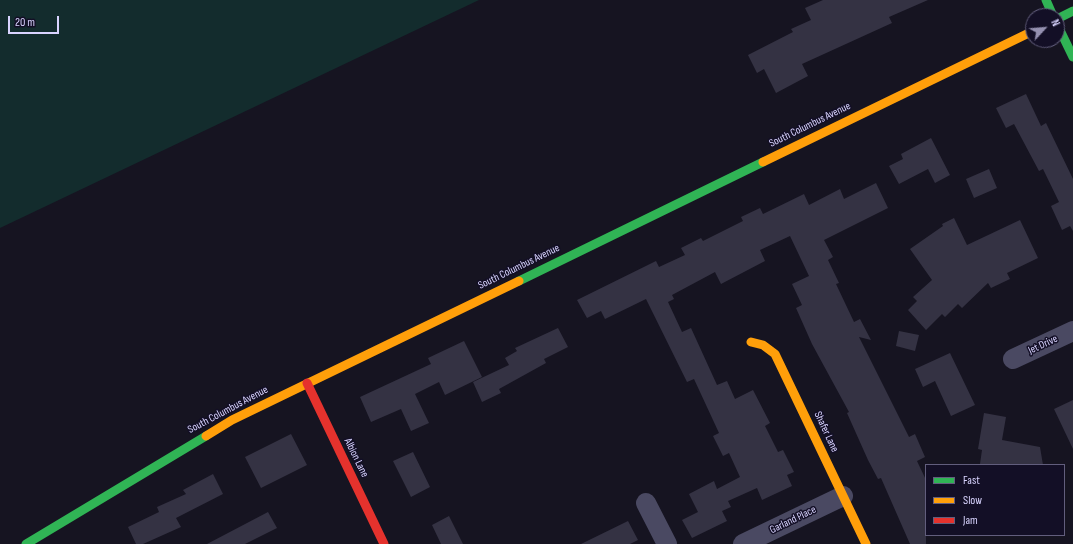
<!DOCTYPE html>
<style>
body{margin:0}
#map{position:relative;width:1073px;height:544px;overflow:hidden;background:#161421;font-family:"Sofia Sans Condensed",sans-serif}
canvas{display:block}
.legend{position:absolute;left:925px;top:464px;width:140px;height:72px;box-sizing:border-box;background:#130f26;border:1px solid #625e7d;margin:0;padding:5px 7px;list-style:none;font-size:12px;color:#d9d4ff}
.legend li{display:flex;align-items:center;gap:8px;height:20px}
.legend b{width:20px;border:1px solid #625e7d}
.north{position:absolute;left:1025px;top:8px;width:40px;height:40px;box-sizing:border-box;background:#130f26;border:1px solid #625e7d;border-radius:50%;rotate:64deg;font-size:11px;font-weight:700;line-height:16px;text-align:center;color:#d9d4ff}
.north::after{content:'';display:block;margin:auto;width:14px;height:18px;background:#9591b1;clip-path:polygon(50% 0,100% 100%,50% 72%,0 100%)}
.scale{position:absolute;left:8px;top:16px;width:51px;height:18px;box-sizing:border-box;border:2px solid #d9d4ff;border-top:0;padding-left:5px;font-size:12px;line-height:14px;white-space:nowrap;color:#d9d4ff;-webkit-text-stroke:3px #130f26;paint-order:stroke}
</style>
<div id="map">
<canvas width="1073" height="544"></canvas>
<ul class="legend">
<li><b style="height:5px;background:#30b455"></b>Fast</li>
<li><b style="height:5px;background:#ff9f0a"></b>Slow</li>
<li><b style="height:5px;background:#e5322d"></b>Jam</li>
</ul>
<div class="north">N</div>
<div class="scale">20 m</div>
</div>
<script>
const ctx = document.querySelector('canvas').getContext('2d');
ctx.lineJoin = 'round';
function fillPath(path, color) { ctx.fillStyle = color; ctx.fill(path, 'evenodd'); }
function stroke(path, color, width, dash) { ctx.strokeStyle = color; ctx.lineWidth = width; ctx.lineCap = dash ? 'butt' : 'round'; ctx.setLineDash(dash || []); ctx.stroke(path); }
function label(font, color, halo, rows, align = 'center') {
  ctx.font = font + ' "Sofia Sans Condensed",sans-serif'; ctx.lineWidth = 3; ctx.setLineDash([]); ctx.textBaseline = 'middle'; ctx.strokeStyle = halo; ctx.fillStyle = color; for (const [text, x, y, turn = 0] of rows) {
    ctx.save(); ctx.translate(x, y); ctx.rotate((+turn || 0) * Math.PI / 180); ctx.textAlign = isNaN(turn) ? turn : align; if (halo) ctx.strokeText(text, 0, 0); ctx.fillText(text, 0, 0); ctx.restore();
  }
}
const green = new Path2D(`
 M0,0h479l-479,228z`);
const building = new Path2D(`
 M823,0h105l-39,17 3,6 -90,41 6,12 -32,17 -12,-24 -7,4 -9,-18 45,-23 -2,-3 20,-9 -6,-12z
 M1026,94l15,32 5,-3 27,56v52l-3,-5 -8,4 -11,-24 8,-4 -16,-33 -4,2 -25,-47 -8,4 -10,-20z
 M931,138l19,37 -15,8 -7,-14 -29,15 -10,-18 14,-7 -2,-5z
 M989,169l8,19 -23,10 -8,-19z
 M876,183l12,25 -64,32 9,17 -5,3 11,23 -3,1 18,38 6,-3 11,21 -12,-3 50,100 6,-3 10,23 -8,4 9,19v64h-16l-29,-66 -3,1 -10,-19 -21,-47 2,-1 -37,-68 -16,-36 6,-3 -10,-21 17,-8 -19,-40 -30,14 5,11 -44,23 -6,-12 -43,23 2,4 -6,3 14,30 9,-4 26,57 10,-4 8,18 18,-9 17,33 -5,3 13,26 5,-2 11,22 -7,3 5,11 -30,14 -5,-12 -29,13 3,6 -9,4 5,10 -35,17 -10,-18 16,-8 -9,-18 25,-13 3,8 23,-12 -11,-24 -6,3 -10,-20 6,-3 -25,-54 -7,3 -41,-83 -41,20 -4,-8 -14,7 -10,-18 79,-39 3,6 26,-12 -4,-7 20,-10 2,3 40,-20 -2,-4 19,-9 3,6 41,-20 5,11 31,-16 4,10z
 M954,218l13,27 53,-25 18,38 -31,15 3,6 -19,9 -3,-5 -26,25 -4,-4 -13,13 -3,-3 -16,16 -18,-20 9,-9 -4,-4 19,-17 -22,-31 33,-23 -1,-2z
 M558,328l10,19 -24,12 2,4 -47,26 2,4 -19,9 -9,-20 36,-17 -4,-7 12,-7 -2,-3z
 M899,331l20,4 -4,16 -19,-5z
 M464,341l18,36 -37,18 -6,-13 -24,12 14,29 -18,8 -10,-22 -30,13 -11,-25 71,-33 -3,-6z
 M950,353l25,52 -24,11 -16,-35 -12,6 -8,-18z
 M1073,400v49l-19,-40z
 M984,413l22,4 -4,23 38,7 3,18 -63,-1 2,-14 -4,-1z
 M291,434l16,31 -46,23 -16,-31z
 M413,452l17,35 -19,10 -18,-36z
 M213,474l10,20 -47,24 5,9 -38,17h-7l-8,-17 31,-15 -2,-5 29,-13 -3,-4z
 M268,512l9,16 -32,16h-38z
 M449,516l14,28h-22l-9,-19z
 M628,521l10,19 -8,4h-49z`);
const street = new Path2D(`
 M1013,359l60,-28
 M646,503l21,41
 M743,544l100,-48`);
const fast = new Path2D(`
 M1046,0l7,16
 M1057,19l16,-8
 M1057,24l16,33
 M519,281l244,-119
 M26,544l180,-108`);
const slow = new Path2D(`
 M763,162l270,-131
 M751,342l12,3 12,9 91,190
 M206,436l26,-16 287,-139`);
const jam = new Path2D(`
 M307,383l77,161`);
const streetNames = [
 ["South Columbus Avenue",810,125,-26],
 ["South Columbus Avenue",519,267,-26],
 ["Jet Drive",1043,345,-25],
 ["South Columbus Avenue",228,410,-28],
 ["Shafer Lane",826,432,65],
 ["Albion Lane",356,458,64],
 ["Garland Place",793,520,-26]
];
fillPath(green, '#132c2d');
fillPath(building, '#343243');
stroke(street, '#4a4962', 20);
stroke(fast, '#30b455', 9);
stroke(slow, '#ff9f0a', 9);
stroke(jam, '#e5322d', 9);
label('11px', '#d9d4ff', '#130f26', streetNames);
</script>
